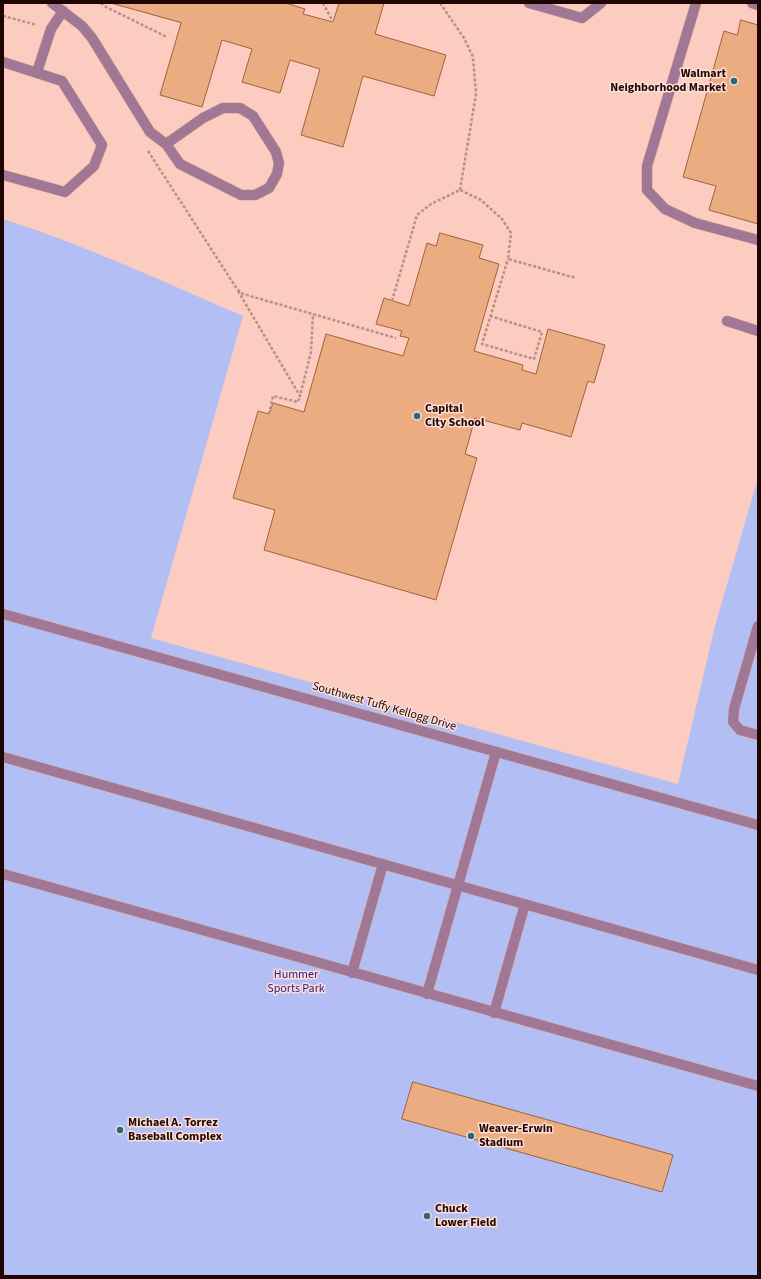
<!DOCTYPE html>
<style>
body{margin:0}
#map{position:relative;width:761px;height:1279px;overflow:hidden;background:#fbccbf;font-family:"Source Sans 3",sans-serif}
canvas{display:block}
.frame{position:absolute;inset:0;border:4px solid #1f0602;pointer-events:none}
</style>
<div id="map">
<canvas width="761" height="1279"></canvas>
<div class="frame"></div>
</div>
<script>
const ctx = document.querySelector('canvas').getContext('2d');
ctx.lineJoin = 'round';
function fillPath(path, color) { ctx.fillStyle = color; ctx.fill(path, 'evenodd'); }
function stroke(path, color, width, dash) { ctx.strokeStyle = color; ctx.lineWidth = width; ctx.lineCap = dash ? 'butt' : 'round'; ctx.setLineDash(dash || []); ctx.stroke(path); }
function label(font, color, halo, rows, align = 'center') {
  ctx.font = font + ' "Source Sans 3",sans-serif'; ctx.lineWidth = 3; ctx.setLineDash([]); ctx.textBaseline = 'middle'; ctx.strokeStyle = halo; ctx.fillStyle = color; for (const [text, x, y, turn = 0] of rows) {
    ctx.save(); ctx.translate(x, y); ctx.rotate((+turn || 0) * Math.PI / 180); ctx.textAlign = isNaN(turn) ? turn : align; if (halo) ctx.strokeText(text, 0, 0); ctx.fillText(text, 0, 0); ctx.restore();
  }
}
const green = new Path2D(`
 M3,219c82,26 161,63 240,97l-92,322 527,146 37,-158 43,-148v798h-755z`);
const building = new Path2D(`
 M111,3h175l19,6 -2,5 30,8 6,-19h45l-9,31 71,21 -12,41 -71,-20 -20,71 -42,-12 19,-66 -30,-9 -10,33 -38,-11 10,-33 -30,-9 -20,67 -42,-12 21,-72z
 M741,20l17,5v199l-49,-14 7,-24 -33,-9 41,-146 13,4z
 M440,233l43,12 -4,13 20,6 -25,87 49,14 -1,5 14,4 12,-45 57,16 -11,38 -6,-2 -17,56 -49,-14 -2,7 -45,-12 -10,36 12,4 -41,142 -172,-50 11,-40 -42,-12 25,-87 11,3 4,-11 31,9 22,-78 77,22 6,-18 -9,-2 2,-5 -26,-7 8,-26 25,8 18,-63 9,3z
 M413,1082l260,73 -11,37 -260,-73z`);
const path = new Path2D(`
 M101,3l3,3 63,31
 M323,3l10,19
 M440,3l24,35 9,19 3,37 -16,96
 M3,16l34,9
 M148,151l89,138 6,5 153,44
 M238,291l62,105 11,-44 2,-38
 M392,301l25,-86 14,-11 29,-14 21,10 21,19 9,14 -3,26 68,19
 M490,316l52,16 -8,27 -52,-15 26,-85
 M269,414l4,-18 25,6 2,-6`);
const lane = new Path2D(`
 M52,3l30,23 10,12 58,94 16,12 14,20 61,31h14l14,-7 8,-14 2,-11 -3,-11 -23,-36 -13,-8h-17l-20,10 -37,26
 M529,3l53,15 19,-15
 M696,3l-49,163v24l18,19 30,14 63,17
 M752,3l6,2
 M3,62l59,19 40,64 -8,21 -29,26 -62,-17
 M37,72l14,-43 12,-18
 M727,321l31,10
 M758,626l-24,83 -1,13 7,8 18,5
 M3,757l755,213
 M3,874l755,212
 M352,973l31,-109
 M427,994l69,-242
 M494,1013l31,-109`);
const street = new Path2D(`
 M3,614l755,211`);
const markers = [
 [734,81,4,"#236979"],
 [417,416,4,"#236979"],
 [120,1130,4,"#236979"],
 [471,1136,4,"#236979"],
 [427,1216,4,"#236979"]
];
const poiNames = [
 ["Walmart",726,74,"right"],
 ["Neighborhood Market",726,88,"right"],
 ["Capital",425,409],
 ["City School",425,423],
 ["Michael A. Torrez",128,1123],
 ["Baseball Complex",128,1137],
 ["Weaver-Erwin",479,1129],
 ["Stadium",479,1143],
 ["Chuck",435,1209],
 ["Lower Field",435,1223]
];
const streetNames = [
 ["Southwest Tuffy Kellogg Drive",384,707,16]
];
const parkNames = [
 ["Hummer",296,975],
 ["Sports Park",296,989]
];
fillPath(green, '#b3bef5');
fillPath(building, '#ebac81');
stroke(building, '#9d643a', 1);
stroke(lane, '#d3a89d', 11);
stroke(street, '#d3a89d', 11);
stroke(path, '#b89086', 2.5, [3, 2]);
stroke(lane, '#a07896', 10);
stroke(street, '#a07896', 10);
for (const [x, y, r, color] of markers) { const dot = new Path2D(); dot.arc(x, y, r, 0, 2 * Math.PI); ctx.fillStyle = color; ctx.fill(dot); stroke(dot, '#fdddd4', 1.5); }
label('bold 12px', '#1f0602', '#fdddd4', poiNames, 'left');
label('12px', '#1f0602', '#fdddd4', streetNames);
label('12px', '#25198a', '#fdddd4', parkNames);
</script>
